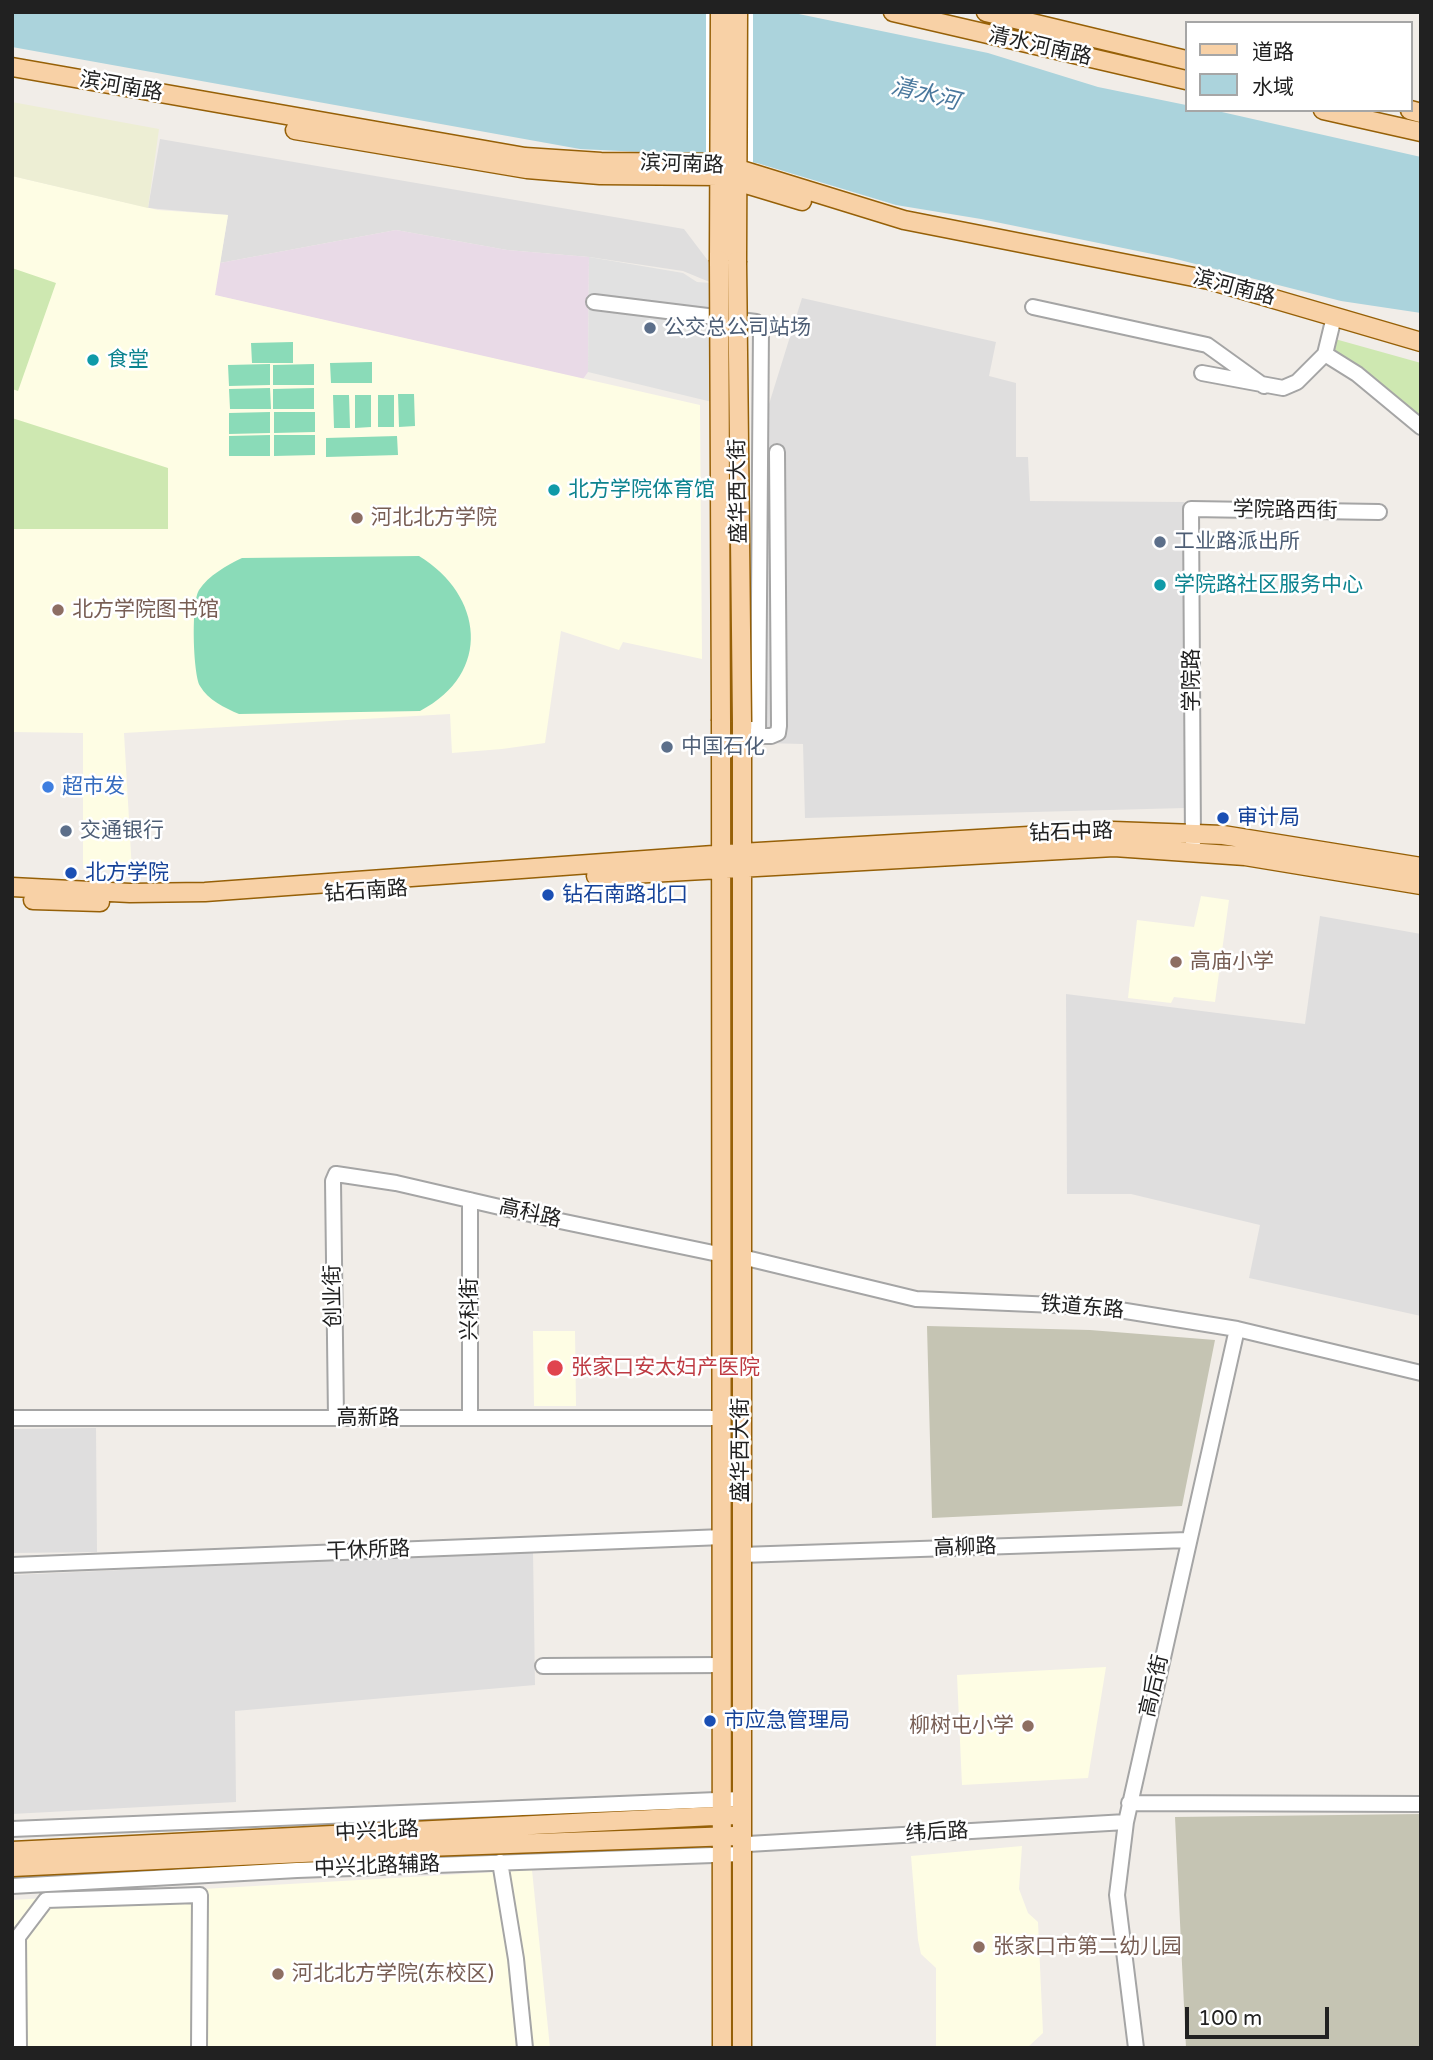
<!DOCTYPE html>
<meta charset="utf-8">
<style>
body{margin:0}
#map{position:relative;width:1433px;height:2060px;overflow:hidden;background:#f1ede8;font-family:"Varela Round","Noto Sans SC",sans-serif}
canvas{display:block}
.frame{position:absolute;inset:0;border:14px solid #212121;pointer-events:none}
.legend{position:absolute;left:1185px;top:21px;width:228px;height:91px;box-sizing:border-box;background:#fff;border:2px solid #a6a6a6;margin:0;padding:9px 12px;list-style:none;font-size:21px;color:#212121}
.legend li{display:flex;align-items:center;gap:14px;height:35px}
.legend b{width:35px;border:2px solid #a6a6a6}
.scale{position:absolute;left:1185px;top:2007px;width:144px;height:32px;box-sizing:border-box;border:4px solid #212121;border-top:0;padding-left:9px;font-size:21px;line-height:24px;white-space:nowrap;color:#212121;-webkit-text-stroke:5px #fff;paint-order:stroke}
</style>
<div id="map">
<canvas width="1433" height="2060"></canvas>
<div class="frame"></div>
<ul class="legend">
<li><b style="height:9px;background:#f8d1a6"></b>道路</li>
<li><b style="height:19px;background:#abd3dc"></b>水域</li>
</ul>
<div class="scale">100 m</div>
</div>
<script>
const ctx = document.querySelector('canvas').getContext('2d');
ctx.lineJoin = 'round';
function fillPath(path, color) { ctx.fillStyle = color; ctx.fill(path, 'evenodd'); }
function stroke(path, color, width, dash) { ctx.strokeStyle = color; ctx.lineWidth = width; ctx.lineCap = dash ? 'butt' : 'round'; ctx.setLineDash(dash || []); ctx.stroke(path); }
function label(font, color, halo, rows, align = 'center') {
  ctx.font = font + ' "Varela Round","Noto Sans SC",sans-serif'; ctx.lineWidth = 5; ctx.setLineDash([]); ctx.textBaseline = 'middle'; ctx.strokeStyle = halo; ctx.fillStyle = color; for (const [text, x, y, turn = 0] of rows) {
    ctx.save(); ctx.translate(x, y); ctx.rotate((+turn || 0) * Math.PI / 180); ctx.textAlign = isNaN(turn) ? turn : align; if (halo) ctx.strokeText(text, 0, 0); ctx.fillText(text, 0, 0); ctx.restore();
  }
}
const residential = new Path2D(`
 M160,139l524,90 25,33 3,21 -29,-12 -94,-14 -82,-7 -111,-20 -176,33 8,-48 -80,-7z
 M802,298l194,44 -7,34 27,7v74h12l2,44 154,1 1,306 -380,10 -2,-74 -41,-1 3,-326z
 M1320,916l101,18v382l-172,-38 11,-53 -129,-31h-64l-1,-200 239,30z
 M96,1428l1,124 -85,1v-124z
 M533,1551l2,134 -300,26 1,91 -224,12v-239z`);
const industrial = new Path2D(`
 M396,230l111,20 82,7 -1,115 -5,7 -369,-84 6,-32z`);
const education = new Path2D(`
 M12,176l146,34 70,5 -13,80 485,110 2,254 -79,-17 -4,8 -58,-19 -16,112 -43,6 -50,4 -2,-39 -326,19 8,138 -49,-2v-136l-71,-1z
 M1201,896l28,4 -14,102 -41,-5 -3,6 -43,-5 9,-78 57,7z
 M533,1331h42l1,75h-42z
 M1106,1667l-18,111 -126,7 -5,-110z
 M1022,1846l-3,43 9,24 10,9 5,111 -15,14 -92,-1v-78l-15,-14 -3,-14 -7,-84z
 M532,1870l18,178h-538v-148z`);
const construction = new Path2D(`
 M927,1326l163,4 125,10 -33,166 -250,12z
 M1421,1814v234h-235l-11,-231z`);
const farmland = new Path2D(`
 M12,102l147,27 -11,79 -136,-32z`);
const grass = new Path2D(`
 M12,268l44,15 -38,108 -6,-2z
 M1335,339l86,24v54l-89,-67z
 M12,418l156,50v61h-156z`);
const pitch = new Path2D(`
 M293,342v21h-41l-1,-20z
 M372,362v21h-41l-1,-20z
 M270,364v21l-41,1 -1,-21z
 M314,364v21h-41v-20z
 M270,388l1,21h-41l-1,-20z
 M314,388v21h-41v-20z
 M398,394h16l1,32 -16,1z
 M333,395h16l1,33h-16z
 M355,395h16v32l-16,1z
 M378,395h16v32h-16z
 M270,412v21l-41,1v-21z
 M315,412v20l-41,1v-21z
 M270,435v21h-41v-20z
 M274,435h41v20l-41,1z
 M397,436l1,19 -72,2v-19z
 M419,556c64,39 74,117 1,155l-181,3c-14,-6 -31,-14 -39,-28 -7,-13 -9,-83 -1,-96 9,-14 28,-25 43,-32z`);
const parking = new Path2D(`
 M589,257l94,16 14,9 15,1v119l-124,-30z`);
const water = new Path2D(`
 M12,12h777l199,41 110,34 88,18v5h27l208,47v156l-80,-12 -169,-43 -191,-39 -85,-14 -139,-42 -55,-8 -122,-6 -568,-102z`);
const pier = new Path2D(`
 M706,12h47v153l-47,-8z`);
const minor = new Path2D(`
 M594,302l162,20 5,5 -3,409
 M1033,307l174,38 57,41
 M1334,317l-9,37 32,20 64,53
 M1202,373l81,15 14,-6 28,-28
 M750,736h21l7,-3 1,-7 -2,-274
 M1193,843l-2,-334 188,3
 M470,1200v218
 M742,1257l174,42 185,8 136,22 184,44
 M12,1418h711
 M336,1418l-3,-237 3,-7 60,9 164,38 163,34
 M741,1555l447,-15
 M12,1565l711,-28
 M543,1666l180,-1
 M1129,1803l292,1
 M12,1829l729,-30
 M748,1844l378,-22
 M500,1862l16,97 9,89
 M12,1886l285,-16 444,-16
 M19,2048l-1,-111 28,-37 154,-5 -1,153
 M1136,2048l-19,-153 9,-73 111,-493`);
const major = new Path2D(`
 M893,12l293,68
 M986,12l200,48
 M12,67l513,90 76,5 118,1 185,57 305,60 212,62
 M1323,110l98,22
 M1410,110l11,3
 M295,130l232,39 73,6 119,1 83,25
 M719,260l1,-248
 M737,261l1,-249
 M721,721l1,1327
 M742,722v1326
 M596,876l518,-29 131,9 176,29
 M12,887l118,6 75,-1 536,-39 372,-22 110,4 198,32
 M33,900l67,2
 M12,1851l722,-36
 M12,1867l414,-20 307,-11`);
const majorBridge = new Path2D(`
 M719,260l2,461
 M737,261l5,461`);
const markers = [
 [650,328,7,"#5c6f8a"],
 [93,360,7,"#0f9aa8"],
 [554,490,7,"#0f9aa8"],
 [357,518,7,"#8d6e63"],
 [1160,542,7,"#5c6f8a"],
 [1160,585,7,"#0f9aa8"],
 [58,610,7,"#8d6e63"],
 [667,747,7,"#5c6f8a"],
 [48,787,7,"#3f7fe0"],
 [1223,818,7,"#1a4fb4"],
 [66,831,7,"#5c6f8a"],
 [71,873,7,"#1a4fb4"],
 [548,895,7,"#1a4fb4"],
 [1176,962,7,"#8d6e63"],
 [555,1368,9,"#e0444e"],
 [710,1721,7,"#1a4fb4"],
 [1028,1726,7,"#8d6e63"],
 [979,1947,7,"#8d6e63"],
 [278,1974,7,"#8d6e63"]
];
const streetNames = [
 ["清水河南路",1040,47,13],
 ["滨河南路",121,87,10],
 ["滨河南路",682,165,2],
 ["滨河南路",1234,288,15],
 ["盛华西大街",739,491,-91],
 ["学院路西街",1285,511,1],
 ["学院路",1192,680,-90],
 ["钻石中路",1071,833,-2],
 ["钻石南路",366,892,-4],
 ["高科路",530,1214,13],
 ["创业街",334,1296,-91],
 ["铁道东路",1082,1308,5],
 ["兴科街",470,1309,-90],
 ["高新路",368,1418],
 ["盛华西大街",741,1450,-90],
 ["高柳路",965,1548,-2],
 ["干休所路",368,1551,-2],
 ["高后街",1155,1686,-77],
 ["中兴北路",377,1832,-3],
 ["纬后路",937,1833,-3],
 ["中兴北路辅路",377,1867,-2]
];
const serviceNames = [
 ["公交总公司站场",664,328],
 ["工业路派出所",1174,542],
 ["中国石化",681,747],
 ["交通银行",80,831]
];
const cultureNames = [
 ["食堂",107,360],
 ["北方学院体育馆",568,490],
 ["学院路社区服务中心",1174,585]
];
const educationNames = [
 ["河北北方学院",371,518],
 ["北方学院图书馆",72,610],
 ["高庙小学",1190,962],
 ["柳树屯小学",1014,1726,"right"],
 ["张家口市第二幼儿园",993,1947],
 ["河北北方学院(东校区)",292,1974]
];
const shopNames = [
 ["超市发",62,787]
];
const transitNames = [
 ["审计局",1237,818],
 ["北方学院",85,873],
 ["钻石南路北口",562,895],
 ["市应急管理局",724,1721]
];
const healthNames = [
 ["张家口安太妇产医院",571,1368]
];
const waterNames = [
 ["清水河",925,95,14]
];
fillPath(residential, '#dfdede');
fillPath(industrial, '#e9dae7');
fillPath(education, '#fefde4');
fillPath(construction, '#c5c4b3');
fillPath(farmland, '#edeed4');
fillPath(grass, '#cee8b1');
fillPath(pitch, '#8adbb8');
fillPath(parking, '#e1e1e1');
fillPath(water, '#abd3dc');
fillPath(pier, '#fff');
stroke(minor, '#a5a5a5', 18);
stroke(major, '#966007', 21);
stroke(minor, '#fff', 14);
stroke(major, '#f8d1a6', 18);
stroke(majorBridge, '#966007', 21, []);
stroke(majorBridge, '#f8d1a6', 18);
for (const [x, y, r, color] of markers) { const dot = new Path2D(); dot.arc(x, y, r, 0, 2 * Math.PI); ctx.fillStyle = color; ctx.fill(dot); stroke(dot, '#fff', 2.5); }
label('21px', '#212121', '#fff', streetNames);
label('21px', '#4e5e75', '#fff', serviceNames, 'left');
label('21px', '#0d838f', '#fff', cultureNames, 'left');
label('21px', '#785e54', '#fff', educationNames, 'left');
label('21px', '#366cbe', '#fff', shopNames, 'left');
label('21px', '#164399', '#fff', transitNames, 'left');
label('21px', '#be3a42', '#fff', healthNames, 'left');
label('italic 23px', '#4a789d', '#fff', waterNames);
</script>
